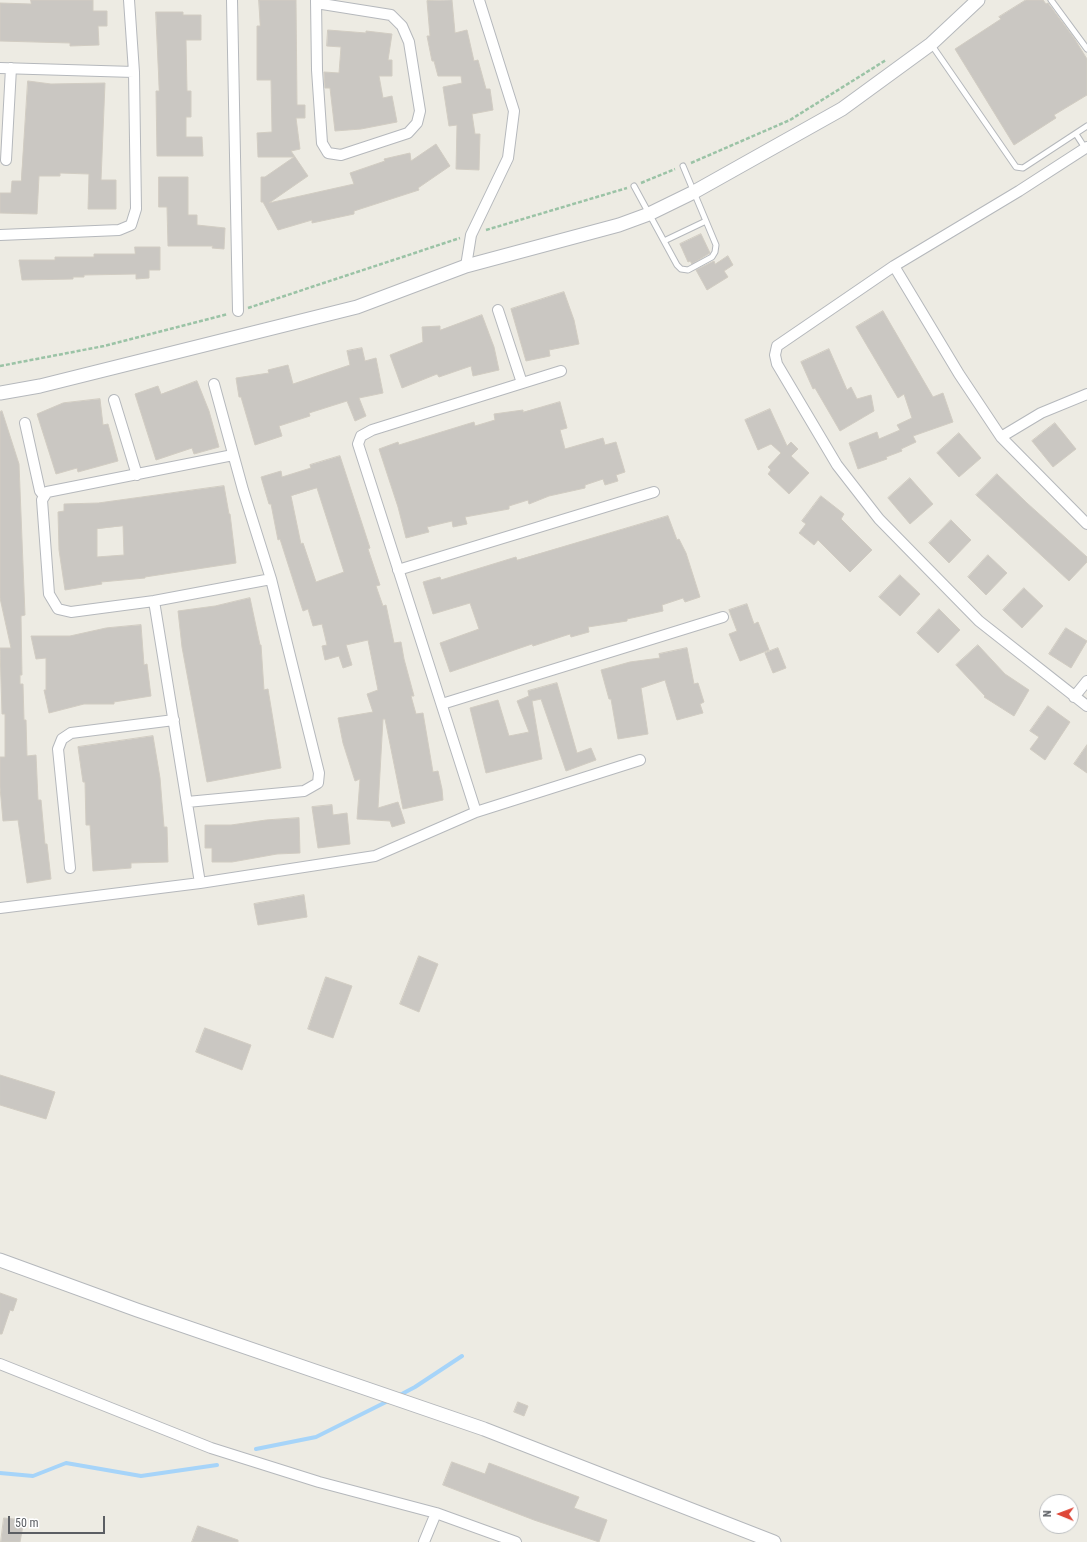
<!DOCTYPE html>
<style>
body{margin:0}
#map{position:relative;width:1087px;height:1542px;overflow:hidden;background:#edebe3;font-family:"Roboto Condensed",sans-serif}
canvas{display:block}
.north{position:absolute;left:1039px;top:1494px;width:40px;height:40px;box-sizing:border-box;background:#fff;border:1px solid #bdbfc1;border-radius:50%;rotate:271deg;font-size:11px;font-weight:700;line-height:16px;text-align:center;color:#5b5e63}
.north::after{content:'';display:block;margin:auto;width:14px;height:18px;background:#de4738;clip-path:polygon(50% 0,100% 100%,50% 72%,0 100%)}
.scale{position:absolute;left:8px;top:1516px;width:97px;height:18px;box-sizing:border-box;border:2px solid #5b5e63;border-top:0;padding-left:5px;font-size:12px;line-height:14px;white-space:nowrap;color:#5b5e63;-webkit-text-stroke:3px #fff;paint-order:stroke}
</style>
<div id="map">
<canvas width="1087" height="1542"></canvas>
<div class="north">N</div>
<div class="scale">50 m</div>
</div>
<script>
const ctx = document.querySelector('canvas').getContext('2d');
ctx.lineJoin = 'round';
function stroke(path, color, width, dash) { ctx.strokeStyle = color; ctx.lineWidth = width; ctx.lineCap = dash ? 'butt' : 'round'; ctx.setLineDash(dash || []); ctx.stroke(path); }
function fillPath(path, color) { ctx.fillStyle = color; ctx.fill(path, 'evenodd'); }
const stream = new Path2D(`
 M398,1396l17,-9 47,-31
 M256,1449l60,-12 74,-37
 M0,1473l33,3 33,-13 75,13 76,-11`);
const building = new Path2D(`
 M31,0h62v11h14v15h-9l1,19 -29,1v-3l-70,-2v-38l31,1z
 M259,0h37l1,105h8v13h-9l4,31 -9,2 17,25 -39,27 85,-19 -4,-11 35,-12 -1,-2 26,-6 1,8 25,-17 14,22 -32,22 1,2 -65,21v3l-42,9v-3l-34,10 -15,-28h-2v-25h4l29,-20h-36l-1,-24 15,-1 -1,-52h-14v-54h3z
 M452,0l3,33 12,-3 7,31 4,-1 8,29h4l3,21 -21,4 3,20h5l-1,36 -23,-1 1,-44 -8,1 -6,-39 19,-4 -1,-7h-23l-4,-15h-2l-5,-25h3l-3,-35z
 M1026,0h17l3,4 2,-1 26,35 13,21v36l-33,20 2,3 -42,27 -59,-96 46,-30 -2,-2z
 M156,12h27v3h18v25h-15l1,51h4v26h-5v20h16l1,19h-46l-1,-65h3z
 M328,30l38,3v-2l26,3 -4,26h4v16h-13l4,22 9,-2 5,26 -36,7 -26,2 -5,-43h-5l-1,-16 15,1 2,-26 -14,-1z
 M28,81l23,3 54,-1 -4,97h15v29h-28l1,-35 -29,-1v3h-21l-2,38 -37,-1v-20h11l1,-12h9z
 M159,177h29v38h9v10l28,3 -1,21 -12,-1 1,-2h-45l-1,-39h-8z
 M701,234l9,19 -18,11 -2,-3 -2,1 -8,-18z
 M135,247h25v23h-11v8l-13,1v-5l-52,1v2h-11v2l-51,1 -3,-20h36v-3h39v-3h41z
 M728,256l5,9 -9,6 4,6 -21,13 -11,-20 18,-9 1,3z
 M564,292l10,28 5,24 -30,6 1,6 -24,5 -15,-52z
 M883,311l50,86 10,-4 10,29 -40,14 3,6 -15,7 1,2 -16,6 1,2 -29,10 -9,-26 28,-11 2,7 21,-9 -3,-5 15,-7 -8,-24 -6,4 -42,-71z
 M482,315l12,32 5,23 -26,6 -2,-10 -32,11 -2,-3 -35,14 -12,-33 33,-13 -1,-15 18,-1v4z
 M362,348l3,13 11,-3 7,35 -24,5 7,18 -11,5 -8,-20 -38,12 1,3 -31,10 3,10 -27,9 -14,-48h-2l-3,-19 33,-5 -1,-3 20,-5 5,19 57,-19 -3,-14z
 M829,349l18,41 4,-3 6,12 14,-4 3,16 -34,20 -25,-43 -2,1 -12,-27z
 M197,381l12,30 10,36 -25,7 -2,-6 -36,12 -21,-66 23,-8 3,8z
 M100,399l3,26 5,-1 10,37 -40,11 -1,-4 -21,6 -19,-60 26,-11z
 M560,402l7,26 -7,2 5,19 38,-11 2,7 11,-3 9,30 -9,3 2,6 -13,4 -2,-6 -18,6v3l-36,8 -20,8 -1,-4 -19,6v3l-44,8 2,7 -14,3 -1,-6 -25,6 2,5 -23,6 -8,-31 -19,-58 19,-7 1,3 75,-23 1,4 20,-6 -1,-6 29,-4v2z
 M770,409l17,37 4,-4 7,7 -7,7 18,17 -20,21 -21,-20 3,-4 -3,-3 13,-14 -10,-9 -13,6 -13,-30z
 M2,411l17,53 6,151 -4,1 1,59h-2v9h3l1,36h2l1,36 9,-1 2,45h3l4,44h2l4,35 -24,4 -9,-63 -15,1 -3,-34v-30h5v-43h-3l-2,-66h11l-11,-50v-186z
 M1055,423l21,26 -23,18 -21,-26z
 M959,433l22,25 -22,19 -22,-24z
 M340,456l30,92 -2,1 12,36 -4,1 7,20 3,-1 8,38 7,-1 3,17 10,37h-3l5,18 7,-1 10,59 5,-1 4,18 1,11 -40,9 -18,-90h-2l-5,89 20,-6 7,21 -13,4 -2,-6 -33,-2 3,-40 -5,2 -12,-38 -5,-25 35,-6 -6,-18 11,-4 -10,-50 -22,5 6,20 -9,3 -4,-12 -14,4 -3,-14 5,-1 -5,-21 -9,2 -5,-17 -5,2 -23,-72 -2,1 -7,-36h-2l-8,-27 20,-6 1,6 29,-9 -1,-3zM317,488l27,84 -28,10 -13,-39 -2,1 -10,-48z
 M997,474l30,29 60,54v5l-18,19 -93,-86z
 M910,478l23,26 -23,20 -22,-26z
 M224,486l5,28h1l6,49 -91,14v1l-44,4 1,2 -37,6 -6,-40 -1,-38 6,-1v-7l34,-1zM123,526l1,29 -27,2v-28z
 M821,496l23,18 -3,5 31,31 -22,22 -32,-32 -4,5 -15,-12 7,-9 -4,-3z
 M668,516l9,24 2,-1 7,14 14,44 -15,5 -2,-4 -21,7 1,6 -36,8v2l-39,6 1,5 -18,5 -1,-3 -37,12 -1,-2 -82,28 -10,-29 39,-14 -9,-26 -37,11 -10,-32 17,-5 1,3 75,-23 1,3z
 M951,520l20,20 -22,23 -20,-20z
 M988,555l19,18 -21,22 -18,-18z
 M900,575l20,19 -20,22 -21,-19z
 M1024,588l19,18 -21,22 -19,-18z
 M250,598l10,47h1l3,45 4,-1 13,79 -74,14 -25,-135 -4,-36 37,-5z
 M747,604l7,20 4,-2 11,28 -29,11 -11,-27 8,-3 -8,-21z
 M939,609l21,21 -22,23 -21,-20z
 M141,625l3,40 3,-1 4,32 -37,6v2h-30l-35,9 -5,-23h2v-32l-10,1 -5,-23h39l36,-8z
 M1066,628l21,13 -16,27 -22,-14z
 M978,645l27,29 24,16 -15,26 -30,-19 1,-1 -29,-31z
 M687,648l7,36 4,-1 6,19 -4,2 3,9 -26,7 -12,-40 -24,8 7,46 -30,5 -7,-40h-2l-8,-29 29,-8 30,-4 -1,-4z
 M778,648l8,20 -13,5 -8,-20z
 M557,683l20,70 14,-5 5,12 -30,11 -25,-72 -9,2 10,58 -56,14 -16,-65 28,-8 11,36 20,-4 -12,-31 12,-5 -1,-5z
 M1048,706l22,16 -25,38 -15,-11 9,-12 -9,-6z
 M153,736l7,42 4,49h3l1,35 -37,1v5l-38,3 -3,-46h-4l-1,-43h-2l-5,-35z
 M1087,745v28l-13,-9z
 M332,805l1,10 14,-2 3,31 -32,4 -6,-41z
 M299,818l1,35 -23,1 -45,8h-20v-14h-7v-23h26l35,-5z
 M304,895l3,22 -49,8 -4,-21z
 M419,956l19,8 -19,48 -19,-8z
 M326,977l26,9 -19,52 -25,-9z
 M205,1028l46,17 -9,25 -46,-18z
 M0,1075l55,17 -9,27 -46,-14z
 M0,1293l17,6 -4,12 -3,-1 -8,24h-2z
 M518,1402l10,4 -4,10 -10,-4z
 M452,1462l33,12 4,-11 90,34 -5,11 33,12 -8,22 -65,-22 -91,-35z
 M4,1518l20,2 -4,22h-19z
 M198,1526l40,14v2h-46z`);
const path = new Path2D(`
 M691,163l99,-43 96,-60
 M641,183l34,-14
 M486,230l141,-42
 M248,308l212,-70
 M0,366l104,-20 124,-32`);
const service = new Path2D(`
 M1051,0l36,49
 M931,44l85,123 7,1 64,-42
 M1076,134l9,14
 M634,186l43,79 4,4 7,1 24,-13 3,-5 1,-7 -33,-79
 M664,241l42,-20`);
const minor = new Path2D(`
 M232,0l6,311
 M316,0l1,70 5,73 6,10 13,2 67,-22 9,-10 3,-12 -11,-69 -7,-16 -11,-11 -75,-12
 M0,68l134,4
 M1087,147l-68,44 -125,75 -117,80 -2,9 2,9 60,101 42,54 100,102 108,85
 M6,160l5,-92
 M0,235l119,-5 12,-5 5,-16 -2,-137 -5,-72
 M466,266l5,-31 37,-77 6,-47 -35,-111
 M894,266l65,108 42,63 86,87
 M498,310l24,73
 M114,400l23,75
 M25,423l15,68 4,5
 M1001,437l40,-24 46,-19
 M233,455l-186,37 -5,8 7,94 9,15 13,3 83,-11 117,-22
 M398,570l256,-78
 M154,601l46,282
 M1074,697l13,-16
 M442,704l281,-87
 M187,802l117,-11 14,-8 1,-10 -48,-194 -28,-89 -29,-106
 M476,812l-118,-368 3,-8 11,-6 189,-59
 M70,868l-12,-119 4,-10 9,-6 103,-13
 M0,908l200,-25 175,-27 101,-44 164,-52
 M0,1364l211,84 108,34 117,31 80,29
 M424,1542l12,-29`);
const tertiary = new Path2D(`
 M0,393l40,-7 317,-79 109,-41 153,-41 30,-11 45,-22 148,-83 89,-65 47,-44
 M0,1260l137,50 347,119 290,113`);
stroke(stream, '#a6d4f9', 4);
fillPath(building, '#cac7c2');
stroke(building, '#d1ccc2', 1);
stroke(service, '#b5b8bc', 7);
stroke(minor, '#b5b8bc', 12);
stroke(tertiary, '#b5b8bc', 15);
stroke(path, '#9bc3a6', 2.5, [4, 2]);
stroke(service, '#fff', 5);
stroke(minor, '#fff', 10);
stroke(tertiary, '#fff', 13);
</script>
